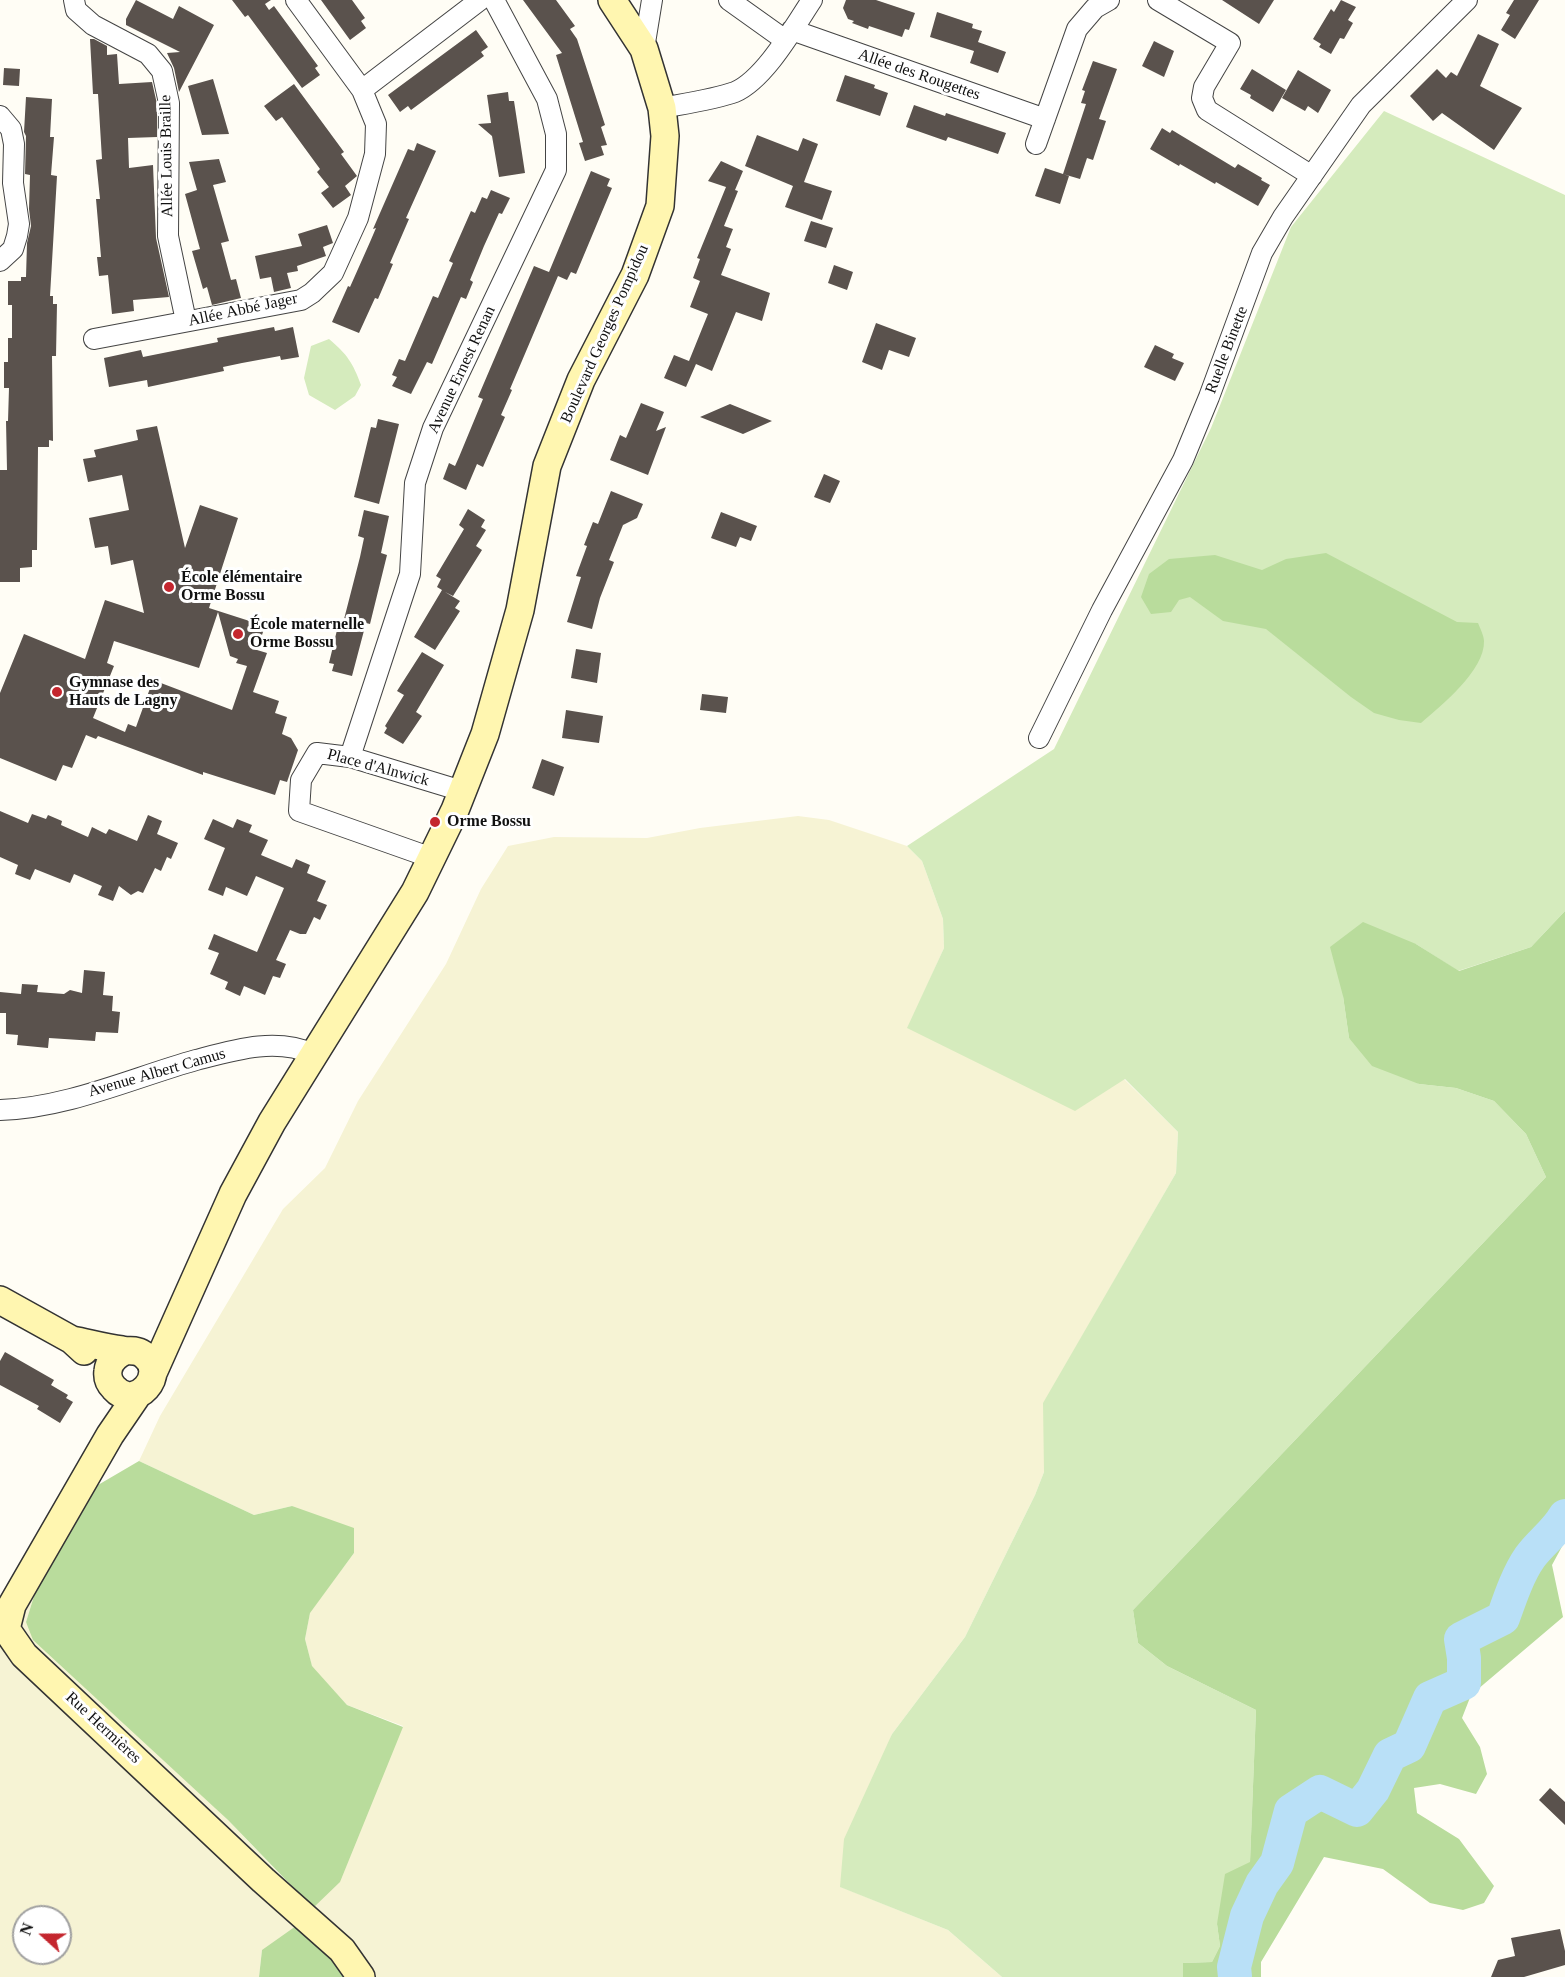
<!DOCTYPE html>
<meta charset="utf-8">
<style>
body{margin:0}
#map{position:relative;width:1565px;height:1977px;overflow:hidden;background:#fffdf5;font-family:"Times New Roman",serif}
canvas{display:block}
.north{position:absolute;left:12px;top:1905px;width:60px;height:60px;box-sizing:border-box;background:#fff;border:2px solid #a0a0a0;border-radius:50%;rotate:291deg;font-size:16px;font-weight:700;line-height:24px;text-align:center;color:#111}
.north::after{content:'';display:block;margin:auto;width:21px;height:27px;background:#c4262e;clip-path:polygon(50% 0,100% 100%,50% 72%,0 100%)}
</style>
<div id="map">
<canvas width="1565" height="1977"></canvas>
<div class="north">N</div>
</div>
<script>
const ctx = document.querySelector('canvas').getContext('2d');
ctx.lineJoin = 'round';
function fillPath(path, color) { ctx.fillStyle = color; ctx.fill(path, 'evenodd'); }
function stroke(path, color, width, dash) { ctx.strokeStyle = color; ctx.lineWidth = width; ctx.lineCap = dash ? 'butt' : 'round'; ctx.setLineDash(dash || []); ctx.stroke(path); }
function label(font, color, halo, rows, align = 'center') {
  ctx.font = font + ' "Times New Roman",serif'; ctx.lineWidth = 6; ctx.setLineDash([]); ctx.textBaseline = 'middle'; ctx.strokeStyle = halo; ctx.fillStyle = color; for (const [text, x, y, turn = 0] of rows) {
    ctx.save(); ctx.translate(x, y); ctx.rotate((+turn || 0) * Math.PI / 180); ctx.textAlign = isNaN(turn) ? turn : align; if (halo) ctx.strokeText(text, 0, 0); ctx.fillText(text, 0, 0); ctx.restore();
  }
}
const farmland = new Path2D(`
 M798,816l31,4 78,26 15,15 21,58 1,29 -36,80 216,51 54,53 -2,41 -132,230v69l-9,23 -70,142 -73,97 -51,153 107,43 54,47h-648l-92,-27 -3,27h-259v-329l35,-55 -9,29 202,198 84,88 91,-182 -56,-21 -35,-38 -7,-28 5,-27 44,-59 -62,-47 -38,9 -115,-54 21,-45 123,-207 42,-41 33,-67 88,-137 35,-75 27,-43 46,-9 93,1 53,-10zM24,1917h36v36h-36z`);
const green = new Path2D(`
 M1384,111l181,84v716l-34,36 -73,24 -42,-27 -73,52 6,42 70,46 37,4 38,13 32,33 20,43 -413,433 5,33 29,23 89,44 -6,153 -33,61 3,22 -8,16 -29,1v14h-181l-54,-47 -108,-43 4,-48 48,-105 73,-97 70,-142 9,-23 -1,-69 133,-230 2,-41 -53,-53 -50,32 -168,-83 37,-80 -1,-29 -21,-58 -15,-15 147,-97 157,-321 80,-201z
 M329,339c18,15 24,24 32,46l-6,11 -20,14 -26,-15 -5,-17 7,-32z`);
const forest = new Path2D(`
 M1326,553l131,69 21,1c2,5 6,13 6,18 1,29 -43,65 -63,82l-22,-3 -25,-7 -23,-16 -85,-68 -43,-8 -33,-24 -11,3 -8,12 -20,2 -10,-17 8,-23 20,-15 46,-4 47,15 24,-11z
 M1565,911v630l-13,24 11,52 -92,78 -9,23 18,29 7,27 -11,20 -36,-10 -26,4 3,25 42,26 35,47 -10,17 -21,7 -33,-7 -47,-34 -59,-12 -63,105v15h-78v-14l29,-1 8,-16 -3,-22 8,-50 25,-12 6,-152 -89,-44 -29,-23 -5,-33 413,-433 -20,-43 -32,-33 -38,-13 -37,-4 -47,-18 -23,-28 -6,-42 -13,-49 33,-25 53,22 43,27 72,-24z
 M139,1461l115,54 38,-9 62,22v25l-44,60 -5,26 7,27 35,39 56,22 -63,155 -27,26 -85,-88 -195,-180 -7,-18 9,-29 63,-108z
 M296,1926l58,51h-95l3,-27z`);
const river = new Path2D(`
 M1235,1977l-1,-10 13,-51 15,-32 15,-21 14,-52 29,-19 37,18 16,-20 17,-35 19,-9 21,-48 34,-15v-25l-3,-19 42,-21c7,-20 15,-44 27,-61 11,-15 26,-25 35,-41`);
const building = new Path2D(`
 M136,0l37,19 6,-13 35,19 -35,67 -5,-24 -7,-15 13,-1 -54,-27v-6z
 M232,0h39l-6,4 4,6 5,-4 44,60 -3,2 5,7 -18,13 -54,-73 -3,2z
 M321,0h31l13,18 -4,3 5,7 -16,12z
 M523,0h33l19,26 -5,3 7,10 28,86 -4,2 6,18 -6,1 3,9 -19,6 -6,-18 4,-1 -27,-87 6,-2z
 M846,0h30l39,13 -6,17 -4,-1 -3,8 -33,-11 -1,3 -16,-6 2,-2 -6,-2 -5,-11z
 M1222,0h52l-15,24z
 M1341,0l15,7 -8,13 5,3 -9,16 -4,-1 -9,16 -12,-7 2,-3 -8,-5 18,-30 3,3z
 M1514,0h25l-24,39 -14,-9 9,-15 -4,-2z
 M937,12l36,12 -1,4 10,3 -4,11 28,10 -8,21 -28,-10 4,-12 -44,-14z
 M476,30l12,17 -7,5 3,4 -73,54 -3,-4 -8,6 -12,-17z
 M1478,34l21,10 -19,42 42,22 -28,42 -52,-37 -9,8 -23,-25 27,-27 9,9 5,-6 6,4z
 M90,39h4l13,7v9l10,-1 2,30 33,-2 5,22v33l-29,1 1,30 24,-3 3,73 13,59 -36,3 1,11 -22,3 -4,-39 -9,1 -2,-19h4l-5,-58h4l-4,-39 6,-1 -4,-65h-5z
 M1154,41l20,10 -10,26 -22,-11z
 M1093,61l24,8 -18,50 7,2 -13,39 -6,-2 -7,21 -17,-5 23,-70 -5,-1 4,-12 -3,-1z
 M4,68l16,1 -1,17 -16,-1z
 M1252,69l34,21 -13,22 -23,-14 1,-3 -11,-6z
 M1298,70l33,20 -13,23 -10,-7 -3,5 -23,-13z
 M845,75l30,10 -1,3 14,5 -8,23 -44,-15z
 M213,79l16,55 -27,1 -14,-49z
 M294,84l50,68 -3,2 16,22 -12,10 6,9 -18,13 -12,-15 8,-6 -12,-15 3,-3 -38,-52 -6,4 -12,-15z
 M508,92l1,9h5l11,72 -26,4 -7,-41 -14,-12 13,-1 -4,-28z
 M26,97l26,2 -2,38h4l-3,38 6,1 -7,120h3v8h4l-1,52h-4l1,85 -4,-1v7h-11l-1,103h-5v17l-12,1v14h-20v-112h7l-1,-49h2l1,-33h-5v-26h4v-24h4v-33h-4v-24h13v-4h5l1,-34 4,-17 -2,-17 1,-34 -5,-1 1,-38 -2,-4z
 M914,105l31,11 1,-3 60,20 -8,21 -50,-17 -2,4 -40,-14z
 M1162,128l8,5 2,-3 63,38 3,-4 24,14 -1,2 9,5 -12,21 -42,-24 -1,2 -35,-20 -1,2 -29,-17z
 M757,135l41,16 5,-13 15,6 -14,38 28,9 -10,29 -37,-13 8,-21 -48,-20z
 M417,143l19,8 -30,67 3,1 -19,44 3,1 -15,35 -3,-1 -16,35 -27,-11 16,-36 2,1 20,-45 6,-14 -3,1 35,-80 6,2z
 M219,159l7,23 -13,3 16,56 -8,2 10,37 5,-1 5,19 -29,7 -5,-18 -4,2 -11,-38 8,-2 -15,-55 12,-4 -8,-28z
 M721,161l22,10 -8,19 3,1 -14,35 9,3 -7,18 5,2 -10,26 49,18 -8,28 -26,-9 -24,59 -16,-7 -10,23 -22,-9 10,-23 15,6 19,-47 -18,-7 10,-26 -7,-3 7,-19 -3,-1 29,-71 -18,-6z
 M1045,168l24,8 -9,28 -25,-8z
 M591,171l19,8 -3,7 5,2 -36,86 -5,-2 -4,8 -9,-4 -48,113 2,1 -11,25 4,2 -22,50 -6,-3 -11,26 -23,-11 6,-16 6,3 4,-9 24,-58 -5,-2 56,-131 15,6z
 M491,190l19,8 -8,16 -3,-1 -15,33 -14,34 3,2 -7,17 -5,-2 -29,67 -5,-2 -16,32 -19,-8 5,-9 -5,-2 7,-16 6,2 28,-65 5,2 15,-35 -4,-2 22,-50 4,2 7,-16 5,2z
 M811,221l22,7 -7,20 -22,-7z
 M327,225l6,18 -10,4 3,9 -29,10 1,5 -11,2 4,15 -17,4 -3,-15 -11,2 -5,-23 47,-10 -4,-12z
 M834,265l19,7 -6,18 -19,-7z
 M876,323l40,15 -7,19 -20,-7 -7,20 -20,-8z
 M274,327l1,4 18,-4 6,30 -18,3 -1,-4 -38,7 -19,4 1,4 -76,16 -1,-7 -38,7 -5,-29 37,-8 2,7 75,-15 -1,-4z
 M1155,345l19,9 -2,4 12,5 -9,18 -31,-14z
 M641,403l23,9 -8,19 10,-4 -18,48 -38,-15 10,-25 6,3z
 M730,404l42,17 -29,13 -43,-17z
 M378,419l21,5 -20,80 -25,-7 17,-70 5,1z
 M157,426l28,122 15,-43 38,13 -29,90 56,18 -8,24 10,3 -14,39 26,9 -4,12 12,4 -5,17 9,4 7,12 -11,32 -7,-2 -5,15 -72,-23v3l-105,-39 -2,3 -10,-4 -14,33 -9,-3 -7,16 -56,-23v-65l24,-59 61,25 20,-59 39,13 -11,-53 -22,5 -3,-19 -13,2 -6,-30 40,-8 -7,-35 -34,7 -5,-23 13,-2 -2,-7 44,-10 -2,-10zM218,612l12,44 8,3 -2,4 11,3 -15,44 -79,-30 -17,47 -8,-3 -3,8 -32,-14 21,-52 -7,-3 7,-22 85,27z
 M824,474l16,7 -10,22 -16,-6z
 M611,491l32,13 -6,14 -14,7 -14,35 5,2 -14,36 -8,31 -25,-7 14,-45 -5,-1 11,-30 -3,-1 9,-23 5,2z
 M468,509l17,11 -4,7 5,3 -10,16 6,4 -29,46 -8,-4 15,9 -5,7 5,3 -25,39 -21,-13 28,-47 -5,-3 4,-8 -5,-3 28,-47 -5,-4z
 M364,510l25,6 -8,37 6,2 -17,69 -4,-1 -14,53 -20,-5 2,-7 -5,-1 9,-37 4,1 18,-70 4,-19 -6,-2z
 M721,512l36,14 -6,15 -11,-4 -4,10 -25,-9z
 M576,649l25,4 -4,30 -26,-5z
 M422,652l22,13 -28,47 6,4 -19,28 -19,-11 3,-5 -2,-2 19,-31 -7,-4z
 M702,694l26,3 -2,16 -26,-3z
 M566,710l37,6 -4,27 -37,-5z
 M542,759l22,8 -10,29 -22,-8z
 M0,811l28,12 4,-9 14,5 2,-4 14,6 -1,4 27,12 4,-10 14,7 3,-5 28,12 11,-26 14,6 -5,13 21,9 -7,16 -4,-2 -6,14 -6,-3 -12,25 -5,-2 -7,4 -12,-9 -6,15 -15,-6 4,-9 -28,-12 -4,9 -35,-14 -5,11 -15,-6 3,-9 -18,-8z
 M213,819l20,9 4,-9 15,6 -3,7 19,8 -7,15 31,13 4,-9 14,6 -3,8 19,8 -9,20 10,4 -7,15 -6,-3 -8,17h-6l-10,-4 -14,30 10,4 -6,14 -7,-2 -8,19 -21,-9 -4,10 -15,-7 3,-7 -18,-8 9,-21 -11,-4 6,-15 43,18 27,-64 -28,-12 -9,20 -21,-9 -3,9 -15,-6 17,-42 -21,-9z
 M84,970l21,2 -2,23 10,1 -1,15 8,1 -2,21 -22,-1 -1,9 -46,-3 -1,10 -31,-3 1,-10 -12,-1v-21h-6v-21l21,2 1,-10 16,1 -1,7 27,2 6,-4 12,3z
 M5,1352l49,28 -3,5 17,10 -2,3 7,4 -13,21 -23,-14 2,-3 -39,-21v-24z
 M1550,1788l15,14v23l-26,-25z
 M1560,1929l5,22v14l-41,12h-33l7,-17 17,-4 -4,-18z`);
const street = new Path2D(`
 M74,0l2,10 17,15 55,29 14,17 7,32 -1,133 18,85
 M729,0l56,40
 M1158,0l72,43 -26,44 -2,11 5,12 105,66
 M792,30l253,89
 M644,49l8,-49
 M362,90l118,-90
 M662,108c21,-4 54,-9 73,-16 30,-13 59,-65 77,-92
 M0,116l11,13 3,15 -1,39 6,41 -2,12 -4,13 -13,12
 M1036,144l41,-115 18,-21 14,-8
 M94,339l207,-39 11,-7 21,-20 25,-55 17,-64 1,-30 -14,-34 -66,-90
 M1039,738l63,-128 81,-150 26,-63 53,-144 21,-36 78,-112 106,-105
 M350,757l60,-183 5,-91 18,-55 123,-258v-36l-9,-35 -53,-99
 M432,858l-133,-47 2,-31 16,-27 33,4 112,34
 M0,1110c67,-2 132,-32 196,-50 38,-10 80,-23 117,-6`);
const secondary = new Path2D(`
 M0,1300l72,40 12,11
 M72,1340c16,3 33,8 50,10 8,2 15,-1 22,5 25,19 -9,57 -30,33 -4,-4 -7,-10 -6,-17 1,-10 8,-16 17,-20
 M153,1373l80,-179 39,-72 143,-230 40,-82 30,-76 35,-124 27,-144 34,-86 54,-105 25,-69 5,-70 -3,-28 -18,-59 -32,-49
 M138,1394l-28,41 -98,170 -6,24 18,26 239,225 79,70 19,27`);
const markers = [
 [169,587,6,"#c4262e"],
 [238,634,6,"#c4262e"],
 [57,692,6,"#c4262e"],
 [435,822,6,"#c4262e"]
];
const streetNames = [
 ["Allée des Rougettes",919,75,19],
 ["Allée Louis Braille",167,156,-91],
 ["Allée Abbé Jager",243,310,-12],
 ["Boulevard Georges Pompidou",605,334,-66],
 ["Ruelle Binette",1227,350,-69],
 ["Avenue Ernest Renan",462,370,-65],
 ["Place d'Alnwick",378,768,15],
 ["Avenue Albert Camus",157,1073,-16],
 ["Rue Hermières",103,1728,43]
];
const poiNames = [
 ["École élémentaire",181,578],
 ["Orme Bossu",181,596],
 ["École maternelle",250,625],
 ["Orme Bossu",250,643],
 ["Gymnase des",69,683],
 ["Hauts de Lagny",69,701],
 ["Orme Bossu",447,822]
];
fillPath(farmland, '#f6f3d4');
fillPath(green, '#d5ebbd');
fillPath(forest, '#b9dc9c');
stroke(river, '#b9e0f7', 34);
fillPath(building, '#5a524d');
stroke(street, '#444', 22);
stroke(secondary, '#333', 30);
stroke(street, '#fff', 20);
stroke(secondary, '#fff6b0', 27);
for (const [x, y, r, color] of markers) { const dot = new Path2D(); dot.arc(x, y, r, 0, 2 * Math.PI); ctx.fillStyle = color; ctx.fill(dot); stroke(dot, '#fff', 2); }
label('16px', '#111', '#fff', streetNames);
label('bold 16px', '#111', '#fff', poiNames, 'left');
</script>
